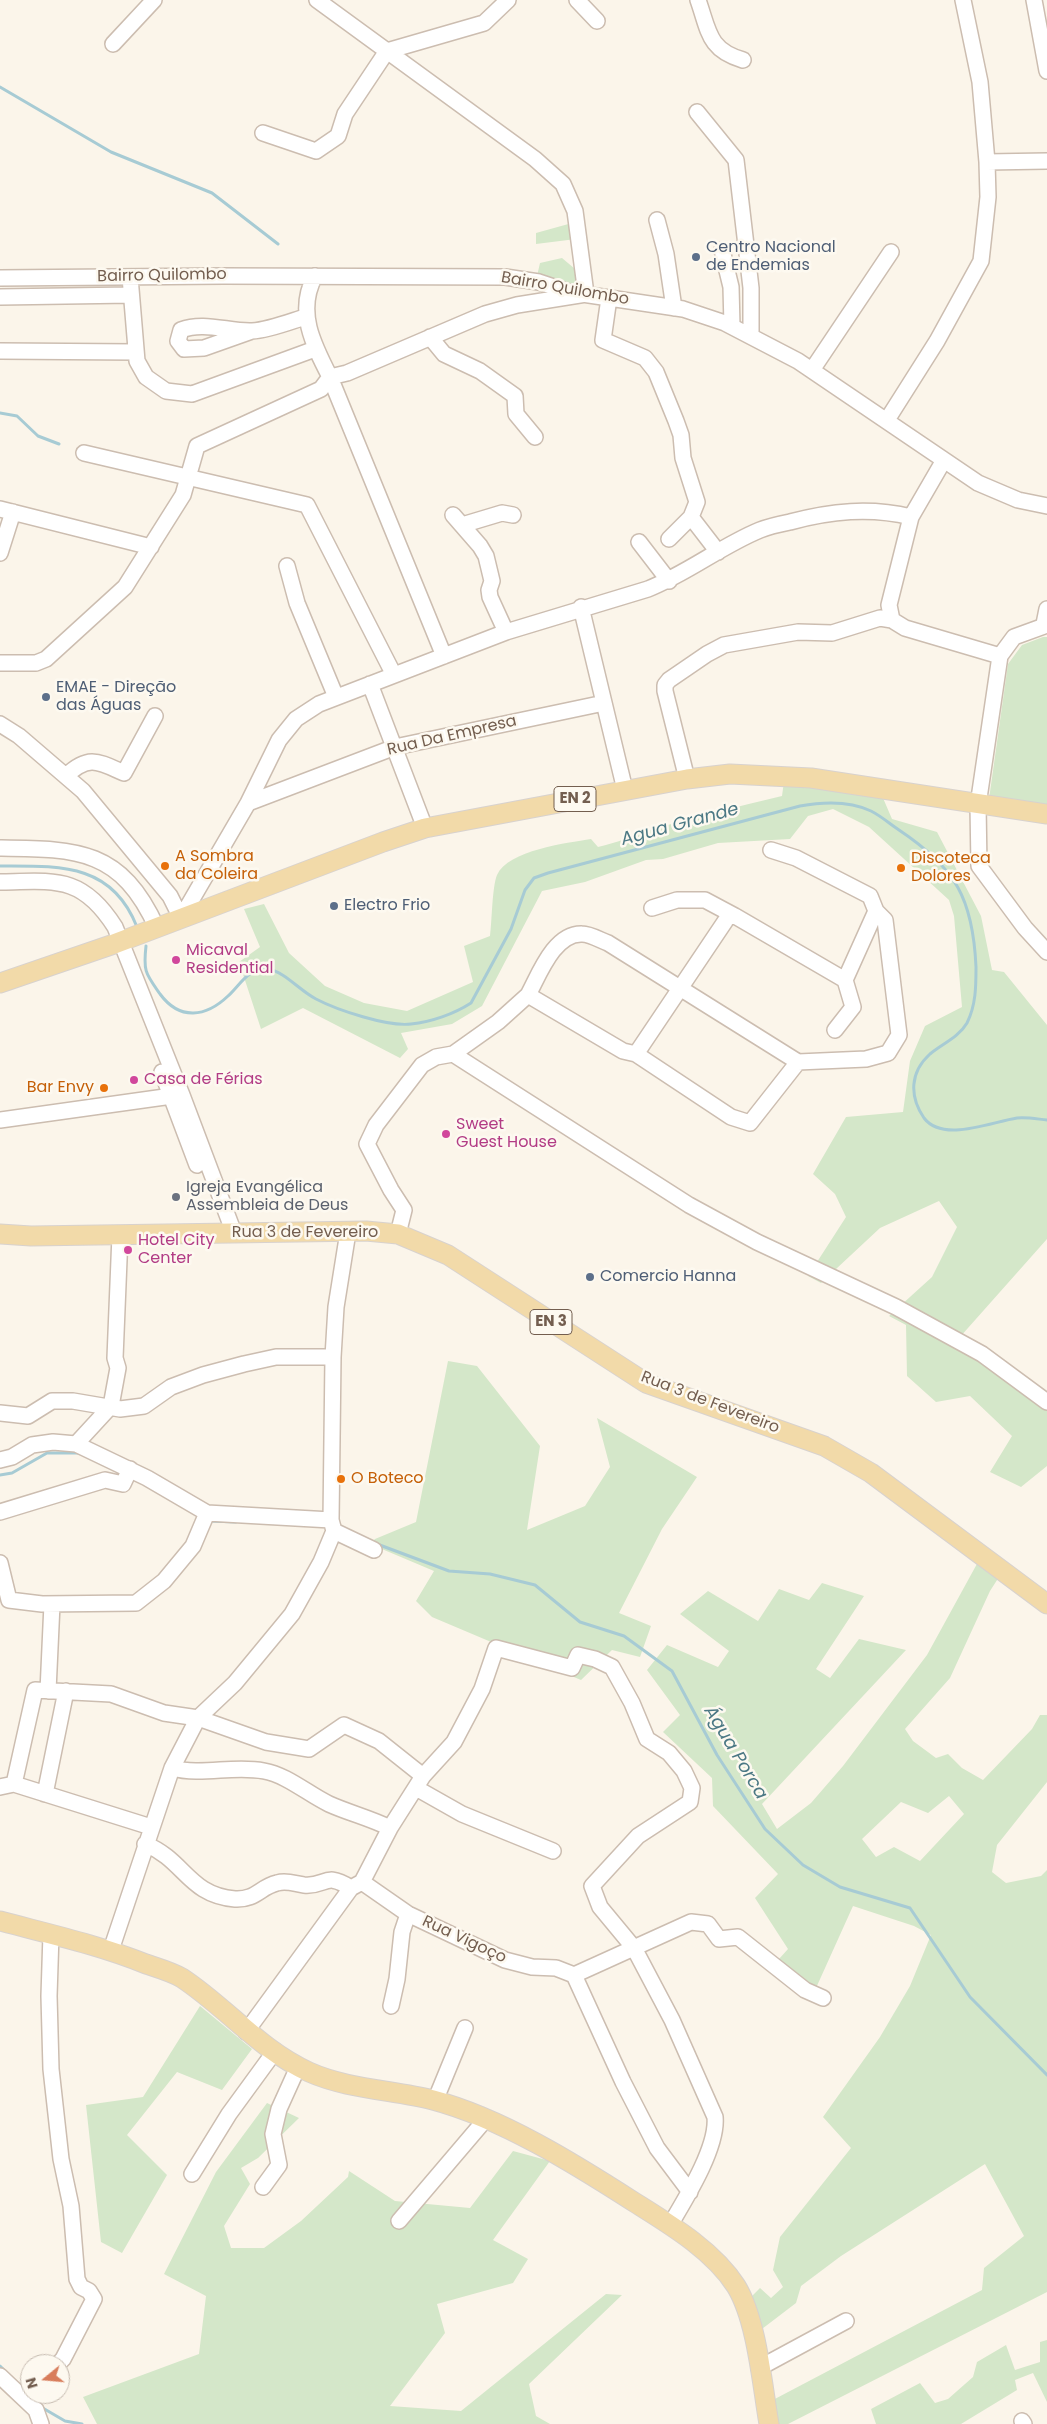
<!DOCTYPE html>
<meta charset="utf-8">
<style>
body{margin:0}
#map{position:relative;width:1047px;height:2424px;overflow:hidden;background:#fbf5ea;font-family:Poppins,sans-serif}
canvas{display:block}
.north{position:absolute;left:20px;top:2354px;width:50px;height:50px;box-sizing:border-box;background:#fdf9f0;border:1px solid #c6bbb0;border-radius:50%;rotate:253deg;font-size:14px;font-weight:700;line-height:20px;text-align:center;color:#735e4f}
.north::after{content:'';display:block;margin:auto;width:18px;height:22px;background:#d87d5b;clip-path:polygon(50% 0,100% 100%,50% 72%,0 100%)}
</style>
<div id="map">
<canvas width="1047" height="2424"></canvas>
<div class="north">N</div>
</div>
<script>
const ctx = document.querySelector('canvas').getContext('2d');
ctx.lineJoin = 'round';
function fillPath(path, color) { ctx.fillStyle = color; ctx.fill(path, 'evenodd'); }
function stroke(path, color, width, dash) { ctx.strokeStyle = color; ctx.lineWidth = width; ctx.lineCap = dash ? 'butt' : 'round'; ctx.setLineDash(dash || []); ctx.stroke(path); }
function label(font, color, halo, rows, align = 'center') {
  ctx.font = font + ' Poppins,sans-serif'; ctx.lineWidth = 5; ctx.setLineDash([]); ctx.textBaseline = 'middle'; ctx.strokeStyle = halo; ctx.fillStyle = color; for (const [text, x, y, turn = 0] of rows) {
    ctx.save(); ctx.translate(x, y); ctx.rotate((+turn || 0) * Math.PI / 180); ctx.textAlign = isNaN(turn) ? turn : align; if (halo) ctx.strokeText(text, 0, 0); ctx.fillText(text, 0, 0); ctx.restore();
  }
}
const green = new Path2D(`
 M572,223l4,16 -40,5v-11z
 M562,258l19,16v16l-44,-14 3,-13z
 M1043,637h4v169l-58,-7 19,-135 14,-19z
 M785,774l98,24 9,21 45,13 44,84 11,54 12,2 43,53v214l-87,98 87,57v72l-26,21 -31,-15 22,-36 -42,-40 -34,6 -29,-26 -1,-51 -17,-9 43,-39 25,-50 -18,-26 -59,27 -59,55 -13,-7 38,-59 -11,-23 -22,-20 33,-57 57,-5 7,-51 15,-35 37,-19 -8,-91 -5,-16 -80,-73 -36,-18 -25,7 -18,23 -72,4 -55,16 -17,1 -61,22 -43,9 -60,115 -30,18 -51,9 7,16 -8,9 -97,-50 -42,21 -22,-67 21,-15 -16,-38 20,-5 25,49 36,33 39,17 43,8 66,-29 -9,-36 26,-10c2,-14 2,-49 7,-61 11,-25 70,-32 94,-36l7,8c19,-4 36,-12 55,-18 43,-12 86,-23 129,-33z
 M448,1361l29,5 63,80 -13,84 58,-24 25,-39 -13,-49 100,59 -35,52 -43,84 32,13 -11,31 -28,-7 -31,30 -149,-63 -16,-16 18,-30 -64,-27 5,-5 41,-17z
 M978,1562l21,15 -9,14 -40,87 -45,51 8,12 23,17 12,-4 14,14 21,12 49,-51 8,-14h7v67l-50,63 -5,27 14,11 35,-7 6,-6v422l-259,132h-11l-6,-23 211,-111 2,-22 40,-32 -39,-72 -144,92 -40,30 -5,17 -38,29 -7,-35 9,-9 11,10 12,-11 -10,-17 7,-33 71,-89 -28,-31 57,-80 30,-51 21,-51 -17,-9 -61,-20 -37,82 -37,-29 9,-10 -33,-51 23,-24 -65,-68 -1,-28 -49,-46 17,-17 -33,-45 20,-25 51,22 11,-16 -49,-37 28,-23 50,30 21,-32 30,11 13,-17 42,13 -48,73 14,9 29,-39 47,11 -144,154 15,25 34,-26 32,-37 84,-111zM949,1796l15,18 -44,47 -26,-14 -18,10 -14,-18 39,-37 27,11z
 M200,2006l52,43 -30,41 -45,-18 -50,63 40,40 -45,78 -21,-11 -15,-137 57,-8z
 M267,2103l32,15 -41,40 -17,10 9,16 -26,42 7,22h33l37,-27 47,-44 1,-6 46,30 75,7 43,-57 37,10 -57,79 35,19 -15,24 -76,21 8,29 -55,73 71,5 145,-117 16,1 -93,89 7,32 14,8h-453l-14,-27 116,-43 7,-58 -42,-22 52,-102z
 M1047,2340v62l-14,-29 -18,7 2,10 -56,34h-85l-5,-15 49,-26 15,20 13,-4 25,-22 4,-15 29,-17 9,25 25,-8v-20z`);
const stream = new Path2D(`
 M0,87l111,65 101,41 66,51
 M0,413l17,3 21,20 21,8
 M0,866c60,0 112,-3 137,61
 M146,946c-3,26 0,28 14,48 20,27 46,23 68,2 12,-11 21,-29 40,-27 17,3 32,22 48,30 21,11 72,28 95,25 20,-2 43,-10 60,-21l40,-74 14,-39 9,-12 14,-5 252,-67c22,-4 50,-5 71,5 10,5 19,13 28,19 57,38 74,69 77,137 0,19 0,38 -9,56 -8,14 -25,21 -37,31 -20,18 -21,42 -6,64 19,25 67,4 93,0 10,-1 20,1 30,2
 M0,1475l12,-2 35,-20h33
 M210,1521l26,1
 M377,1544l72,27 41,3 45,11 45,37 44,14 48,35 45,84 48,74 38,36 37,22 70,21 60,89 77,78
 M0,2366l7,7
 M41,2407l24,14 17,3`);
const minor = new Path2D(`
 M577,0l20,21
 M698,0c11,31 10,50 45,60
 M1034,0l13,71
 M113,44l41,-44
 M697,112l39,48 15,128v48
 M263,133l53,18 22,-15 7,-22 42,-63 97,-28 24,-23
 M987,162l60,-1
 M657,220l9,34 8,54
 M722,250l9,37 1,39
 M315,276c-19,35 -2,68 15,101l114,279
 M130,277l7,84 9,16 20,14 26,3 123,-45
 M0,278l224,-2 281,1 34,5 30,10 114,17 42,14 73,38 180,122 40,17 29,6
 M0,297l131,-2
 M609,298l-6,42 42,18 11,14 20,49 5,14 2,23 14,44 -6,15 -22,22
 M252,331l-48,17 -20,1 -6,-8 3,-11c23,-9 48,2 71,1 17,-1 37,-9 53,-14
 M430,337l14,17 36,17 35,25 1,18 19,23
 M0,351l135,1
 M812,370l79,-118
 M887,420l50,-79 44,-80 7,-64 -1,-35 -7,-80 -17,-82
 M84,453l223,52 87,170
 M944,460l-33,57 -22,88 3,15 13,8 95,28
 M0,509l151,38
 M453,515l27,31 6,10 6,25 -3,9 1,7 16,35
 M691,517l27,35
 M462,525l40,-12 11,2
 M639,542l30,39
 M0,553l13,-41
 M287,566l10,37 39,94
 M581,607l44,183
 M1044,624l3,-15
 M1047,625l-33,12 -14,19 -22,149 1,61 46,62 22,24
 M0,663h36l10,-4 79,-72 58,-92 14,-49 124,-57 9,-12 17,-4 138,-59 32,-9 69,-11 -11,-83 -12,-27 -28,-25 -218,-159
 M370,684l55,144
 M0,724l19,12 64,55 87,105 11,22
 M66,776c23,-22 33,-14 58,-3l31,-57
 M687,779l-22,-88v-6l4,-5 38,-26 17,-9 74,-13 34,1 48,-15 12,2
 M248,803l147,-56 209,-44
 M0,848c78,1 121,1 157,80
 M0,882c55,-1 82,-7 115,45l67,168 52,138
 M652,908l25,-8h28l30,16
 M181,918l67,-115 31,-63 17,-21 23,-15 187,-72 142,-43c40,-16 73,-43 112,-59 10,-4 20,-6 30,-8 41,-11 80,-15 121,-5
 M528,995c11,-20 26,-62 54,-61 8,0 18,6 26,9l190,119
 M835,1030l18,-23 -8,-27
 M453,1054l45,-32 30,-27 95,56 13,3 92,-137 7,-1 110,64 31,-69 -6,-15 -74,-38 -25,-8
 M636,1054l95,63 19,6 48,-61 68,-3 22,-6 11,-18 -14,-115 -9,-9
 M162,1072l35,93
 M0,1120l179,-25
 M398,1234l6,-24 -13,-20 -24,-46 9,-19 46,-60 14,-8 17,-3 236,151 68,37 139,65 86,47 65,48
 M0,1413l28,3 24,-15h21l47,8 24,-3 27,-19 32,-12 41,-11 32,-7h57
 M76,1444l35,-38 7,-38 -3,-10 5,-123
 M0,1460l12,-3 20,-12 21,-3 23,2 71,34 60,35 124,7
 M0,1512l105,-32 18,4 7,-15
 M334,1531l40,19
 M0,1563l9,37 33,4 94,-1 28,-22 29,-35 14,-33
 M48,1691l4,-87
 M172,1768c30,8 61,-3 92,3 23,4 44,23 65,33 20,9 41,14 61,24
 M14,1784l21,-94 76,4 53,19 34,5 68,24 43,7 35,-24 35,16 44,35
 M0,1787l14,-3 137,43
 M416,1788l46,26 91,37
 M45,1794l21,-103
 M145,1844c40,16 43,51 90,55 21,1 25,-12 42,-16 10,-3 18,1 27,2 23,2 20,-14 47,3
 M362,1882l46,32 97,46 27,7 24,1 18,7
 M51,1934l-2,62 2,73 10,90 10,47 6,73 4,8 8,4 5,8 -31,60 -5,5
 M111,1950l61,-182 26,-50 37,-35 57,-69 29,-52 13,-31 -3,-11 2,-163 3,-50 12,-75
 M574,1975l117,-53 17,2 11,15 19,-2 67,53 18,8
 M574,1975l49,107 34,66 33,44
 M391,2006l6,-27 5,-47 6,-18
 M246,2032l105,-144 11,-6 28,-54 33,-52 31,-34 28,-53 14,-41 76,20 6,-13 17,4 17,8 20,36 15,36 22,14 15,18 8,17 -2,14 -52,34 -46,50 8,21 34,41 38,72 43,97c3,30 -29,81 -45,108
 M435,2101l30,-73
 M192,2174l37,-60 46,-63
 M263,2187l16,-22 -6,-31 6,-25 19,-42
 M399,2221l86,-101
 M759,2368l87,-47
 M0,2376l36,34 5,14
 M1022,2421l2,3`);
const major = new Path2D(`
 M0,983l114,-39 269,-102 42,-14 262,-49 43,-5 81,4 236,36
 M0,1234l31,2 335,-5 32,3 50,21 198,128 178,63 47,27 176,131
 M0,1921c49,13 99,24 146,43 12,4 26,8 36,14 44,29 78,72 127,94 38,17 84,18 124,28 68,18 142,64 201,102 35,22 79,48 102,84 21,34 26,98 33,138`);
const markers = [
 [696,257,5,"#5c6f8a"],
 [46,697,5,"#5c6f8a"],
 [165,866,5,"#e8710a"],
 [901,868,5,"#e8710a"],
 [334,906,5,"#5c6f8a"],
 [176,960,5,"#d1479c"],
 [134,1080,5,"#d1479c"],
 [104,1088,5,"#e8710a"],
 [446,1134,5,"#d1479c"],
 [176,1197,5,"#6b7280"],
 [128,1250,5,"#d1479c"],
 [590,1277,5,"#5c6f8a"],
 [341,1479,5,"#e8710a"]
];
const shields = [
 [575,799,42],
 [551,1322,42]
];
const shieldNames = [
 ["EN 2",575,799],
 ["EN 3",551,1322]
];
const serviceNames = [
 ["Centro Nacional",706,248],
 ["de Endemias",706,266],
 ["EMAE - Direção",56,688],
 ["das Águas",56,706],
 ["Electro Frio",344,906],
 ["Comercio Hanna",600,1277]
];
const streetNames = [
 ["Bairro Quilombo",162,276,-1],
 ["Bairro Quilombo",565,289,10],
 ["Rua Da Empresa",452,736,-13],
 ["Rua 3 de Fevereiro",305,1233],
 ["Rua 3 de Fevereiro",710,1403,21],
 ["Rua Vigoço",464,1940,25]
];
const foodNames = [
 ["A Sombra",175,857],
 ["da Coleira",175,875],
 ["Discoteca",911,859],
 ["Dolores",911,877],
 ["Bar Envy",94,1088,"right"],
 ["O Boteco",351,1479]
];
const hotelNames = [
 ["Micaval",186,951],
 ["Residential",186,969],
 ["Casa de Férias",144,1080],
 ["Sweet",456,1125],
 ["Guest House",456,1143],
 ["Hotel City",138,1241],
 ["Center",138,1259]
];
const worshipNames = [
 ["Igreja Evangélica",186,1188],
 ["Assembleia de Deus",186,1206]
];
const waterNames = [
 ["Agua Grande",680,825,-15],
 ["Água Porca",735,1753,59]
];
fillPath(green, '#d4e7c9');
stroke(stream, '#a7cbd4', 3);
stroke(minor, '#ccbdb0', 18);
stroke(major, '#d8d2ce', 21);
stroke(minor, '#fff', 15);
stroke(major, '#f2daa9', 19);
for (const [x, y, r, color] of markers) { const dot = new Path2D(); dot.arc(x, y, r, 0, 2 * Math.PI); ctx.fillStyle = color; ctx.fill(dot); stroke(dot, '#fdf9f0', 2); }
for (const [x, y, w] of shields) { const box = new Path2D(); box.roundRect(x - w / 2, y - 12.5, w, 25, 4); ctx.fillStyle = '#fdf9f0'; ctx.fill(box); stroke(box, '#735e4f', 1); }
label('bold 15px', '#735e4f', null, shieldNames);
label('16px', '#4e5e75', '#fdf9f0', serviceNames, 'left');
label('16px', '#735e4f', '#fdf9f0', streetNames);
label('16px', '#c56008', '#fdf9f0', foodNames, 'left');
label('16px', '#b23c85', '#fdf9f0', hotelNames, 'left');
label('16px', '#5b616d', '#fdf9f0', worshipNames, 'left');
label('italic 18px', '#4b7884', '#fdf9f0', waterNames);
</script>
